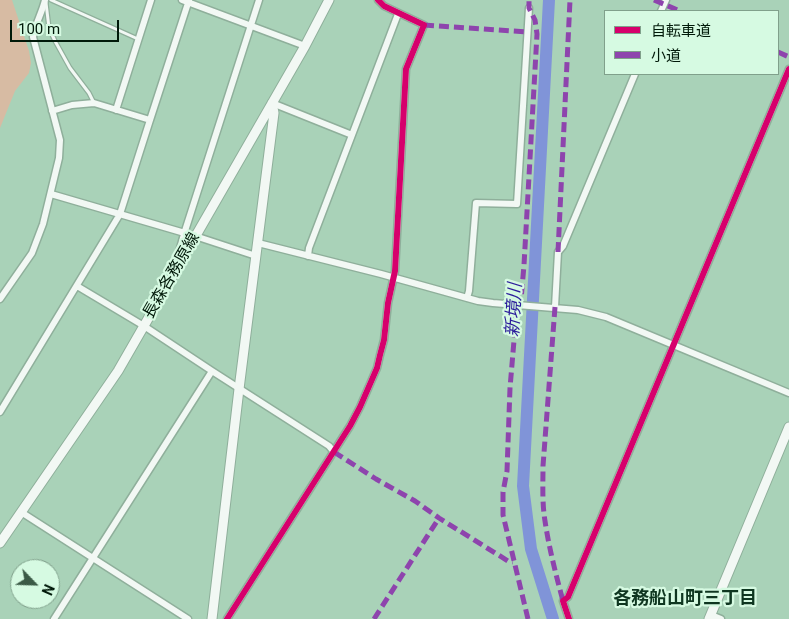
<!DOCTYPE html>
<meta charset="utf-8">
<style>
body{margin:0}
#map{position:relative;width:789px;height:619px;overflow:hidden;background:#a9d2b8;font-family:Roboto,"Noto Sans JP",sans-serif}
canvas{display:block}
.legend{position:absolute;left:604px;top:10px;width:175px;height:65px;box-sizing:border-box;background:#d6fae2;border:1px solid #80a08b;margin:0;padding:6px 9px;list-style:none;font-size:15px;color:#001909}
.legend li{display:flex;align-items:center;gap:10px;height:25px}
.legend b{width:25px;border:1px solid #80a08b}
.north{position:absolute;left:10px;top:559px;width:50px;height:50px;box-sizing:border-box;background:#d6fae2;border:1px solid #80a08b;border-radius:50%;rotate:114deg;font-size:14px;font-weight:700;line-height:20px;text-align:center;color:#001909}
.north::after{content:'';display:block;margin:auto;width:18px;height:22px;background:#3b5a46;clip-path:polygon(50% 0,100% 100%,50% 72%,0 100%)}
.scale{position:absolute;left:10px;top:20px;width:109px;height:22px;box-sizing:border-box;border:2px solid #001909;border-top:0;padding-left:6px;font-size:15px;line-height:18px;white-space:nowrap;color:#001909;-webkit-text-stroke:4px #d6fae2;paint-order:stroke}
</style>
<div id="map">
<canvas width="789" height="619"></canvas>
<ul class="legend">
<li><b style="height:6px;background:#d6006c"></b>自転車道</li>
<li><b style="height:6px;background:#8e44ad"></b>小道</li>
</ul>
<div class="north">N</div>
<div class="scale">100 m</div>
</div>
<script>
const ctx = document.querySelector('canvas').getContext('2d');
ctx.lineJoin = 'round';
function fillPath(path, color) { ctx.fillStyle = color; ctx.fill(path, 'evenodd'); }
function stroke(path, color, width, dash) { ctx.strokeStyle = color; ctx.lineWidth = width; ctx.lineCap = dash ? 'butt' : 'round'; ctx.setLineDash(dash || []); ctx.stroke(path); }
function label(font, color, halo, rows, align = 'center') {
  ctx.font = font + ' Roboto,"Noto Sans JP",sans-serif'; ctx.lineWidth = 4.5; ctx.setLineDash([]); ctx.textBaseline = 'middle'; ctx.strokeStyle = halo; ctx.fillStyle = color; for (const [text, x, y, turn = 0] of rows) {
    ctx.save(); ctx.translate(x, y); ctx.rotate((+turn || 0) * Math.PI / 180); ctx.textAlign = isNaN(turn) ? turn : align; if (halo) ctx.strokeText(text, 0, 0); ctx.fillText(text, 0, 0); ctx.restore();
  }
}
const green = new Path2D(`
 M0,0h12l17,51 2,12 -2,10 -14,18 -15,37z`);
const river = new Path2D(`
 M549,0l-26,486 8,63 22,70`);
const lane = new Path2D(`
 M51,0l87,39
 M46,3l3,25 6,13 15,27 19,25 5,10`);
const street = new Path2D(`
 M182,0l123,46
 M661,11l5,-11
 M272,103l80,32 -43,113 -1,8
 M116,110l35,-110
 M150,120l39,-120
 M352,135l46,-121
 M51,194l144,42 61,20
 M258,243l123,31 97,27 15,2 85,7 28,7 183,76
 M181,262l-2,-10 5,-18 75,-234
 M77,286l67,40 68,45 117,75 5,6
 M467,298l2,-7 7,-88 41,1 12,-196
 M0,299l32,-46 11,-29 16,-66 1,-18 -27,-103c2,-13 9,-24 12,-37
 M555,307l3,-55 5,-6 72,-172
 M0,412l120,-198 30,-94 -56,-17 -22,2 -20,6
 M21,512l167,107
 M711,615l10,4
 M54,619l158,-248
 M227,619l123,-193 10,-19 17,-39 3,-13 4,-15 4,-37 7,-32 11,-202 18,-44 -40,-19 -6,-6
 M569,619l-6,-18 5,-4 221,-528`);
const secondary = new Path2D(`
 M0,543l118,-172 187,-325 24,-46
 M212,619l27,-230 35,-276 -2,-10
 M709,619l80,-192`);
const quiet = new Path2D(`
 M654,0l26,11
 M424,25l104,7
 M778,52l11,5
 M558,252l12,-252
 M555,307l-12,159c0,18 -1,37 2,55 4,27 11,54 18,80
 M334,452l42,27 39,22 24,17 69,43 5,1
 M374,619l65,-101
 M528,619l-25,-104v-23l4,-21 3,-83 7,-83 4,-5 3,-35 13,-231 -2,-14 -6,-12v-8`);
const cycleway = new Path2D(`
 M227,619l123,-193 10,-19 17,-39 3,-13 4,-15 4,-37 7,-32 11,-202 18,-44 -40,-19 -6,-6
 M569,619l-6,-18 5,-4 221,-528`);
const streetNames = [
 ["長森各務原線",172,276,-60]
];
const waterNames = [
 ["新境川",515,310,-87]
];
const neighbourhoodNames = [
 ["各務船山町三丁目",685,599]
];
fillPath(green, '#d7bba3');
stroke(river, '#8094d8', 12);
stroke(lane, '#8faf9b', 5.5);
stroke(street, '#8faf9b', 9);
stroke(secondary, '#8faf9b', 11);
stroke(lane, '#f2f8f4', 3);
stroke(street, '#f2f8f4', 6);
stroke(secondary, '#f2f8f4', 9);
stroke(quiet, '#8e44ad', 5, [10, 5]);
stroke(cycleway, '#d6006c', 6);
label('16px', '#001909', '#d6fae2', streetNames);
label('italic 18px', '#2b1c9b', '#d6fae2', waterNames);
label('bold 18px', '#0e3620', '#d6fae2', neighbourhoodNames);
</script>
